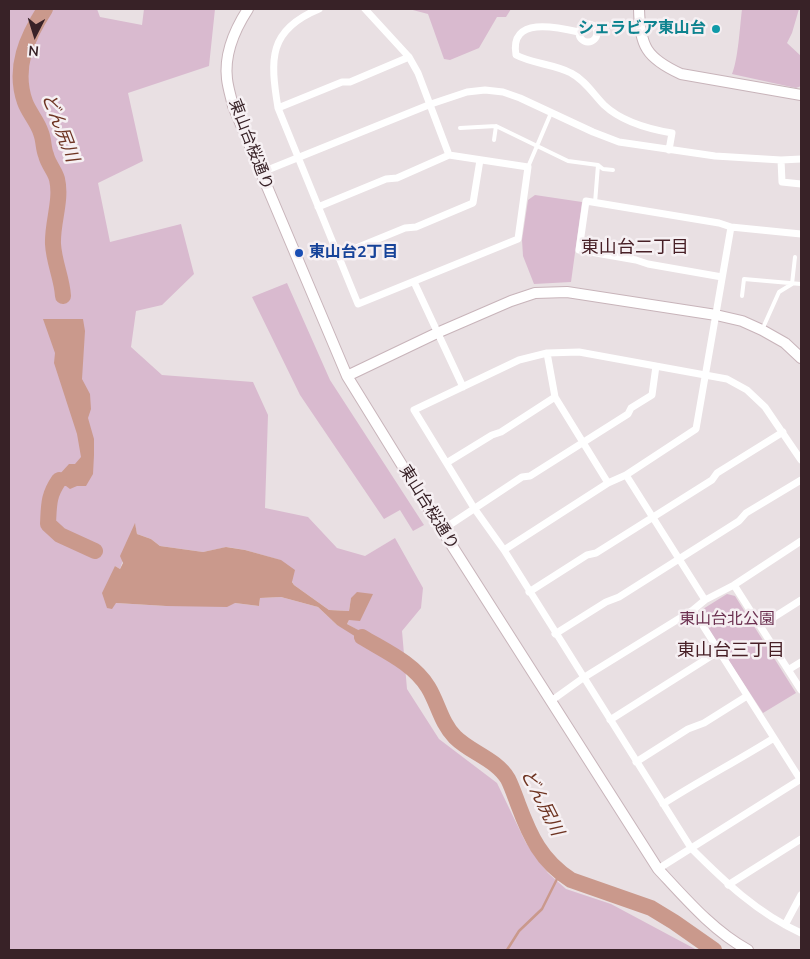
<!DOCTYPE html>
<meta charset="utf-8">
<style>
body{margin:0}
#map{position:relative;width:810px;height:959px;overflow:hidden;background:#e9e0e3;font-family:"Nunito Sans",sans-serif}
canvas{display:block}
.frame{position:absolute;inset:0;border:10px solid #382227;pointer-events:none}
.north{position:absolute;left:10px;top:10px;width:50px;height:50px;-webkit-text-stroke:4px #f6f0f3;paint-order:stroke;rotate:185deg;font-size:14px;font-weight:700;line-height:20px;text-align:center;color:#382227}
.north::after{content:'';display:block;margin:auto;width:18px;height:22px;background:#382227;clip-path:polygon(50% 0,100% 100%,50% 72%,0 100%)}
</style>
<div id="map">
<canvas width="810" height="959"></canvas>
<div class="frame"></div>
<div class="north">N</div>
</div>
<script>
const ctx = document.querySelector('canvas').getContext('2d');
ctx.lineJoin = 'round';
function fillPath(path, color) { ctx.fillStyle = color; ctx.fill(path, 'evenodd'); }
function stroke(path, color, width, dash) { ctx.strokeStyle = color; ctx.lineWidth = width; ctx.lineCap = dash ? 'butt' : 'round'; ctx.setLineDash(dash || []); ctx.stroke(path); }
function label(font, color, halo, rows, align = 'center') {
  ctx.font = font + ' "Nunito Sans","Noto Sans JP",sans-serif'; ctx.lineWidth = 5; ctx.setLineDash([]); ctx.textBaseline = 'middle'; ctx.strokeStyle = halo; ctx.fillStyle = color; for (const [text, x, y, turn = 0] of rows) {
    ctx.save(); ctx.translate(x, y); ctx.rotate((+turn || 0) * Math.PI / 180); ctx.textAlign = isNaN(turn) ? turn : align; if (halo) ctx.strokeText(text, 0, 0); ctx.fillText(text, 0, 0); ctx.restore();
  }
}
const green = new Path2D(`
 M9,9h88l3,8 42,8 2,-16h71l-6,57 -81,27 15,68 -45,22 12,59 71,-18 13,50 -32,31 -26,6 -5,36 31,28 91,7 15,33 -3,93 43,9 29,31 28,8 30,-18 28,50 -2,20 -19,23 5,58 32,50 58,44 29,60 22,30 18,16 45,15 86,46h-688zM135,524l2,10 14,5 9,7 43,6 24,-5 18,3 35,10 14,25 35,25 20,1 2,-13 -2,22 -2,4 16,9 -26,-8 -19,-18 -37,-10 -21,1 -1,8 -24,-3 -69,3 -50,-3 -1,-37 5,3z
 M409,9h102l-5,8h-9l-18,31 -29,12 -6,-1 -16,-45z
 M742,9h57l-7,24 -5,10 14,13v30l-5,2 -64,-14c6,-14 8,-48 10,-65z
 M535,195l47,7 -11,80 -37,2 -11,-28 -1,-16 6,-40z
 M287,283l43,97 94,145 -11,6 -13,-21 -16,9 -84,-124 -48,-98z
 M727,594l8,2 61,97 -33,20 -62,-95 2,-9z`);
const water = new Path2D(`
 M43,319h40l2,12 -3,48 8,15 1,15 -3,9 6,21v16l-1,19 -7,12h-9l-7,3 -4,-3h-4l-4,-10 11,-12h6l6,-7 -4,-23 -23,-71 1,-10z
 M135,523l2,11 14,5 9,7 43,6 23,-5 19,3 36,10 14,10 -3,12 2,3 35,25 20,1 2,-13 6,-6 16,2 -13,27 -11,-1 -2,4 17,9 -3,7 -24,-15 -19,-18 -37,-10 -21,1 -1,8 -24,-3 -8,4 -61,-1 -50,-3 -4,6 -5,-1 -5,-15 13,-27 5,3 3,-6 -3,-7z`);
const stream = new Path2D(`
 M507,950l12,-19 23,-22 18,-36`);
const river = new Path2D(`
 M45,9c-18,28 -32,59 -20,93 4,11 13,20 16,31 3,7 2,15 5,22 2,9 9,16 11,24 5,21 -5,44 -4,65 1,19 9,34 10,52
 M59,480c-11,16 -10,25 -11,44l12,11 35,16
 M362,637c23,14 51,26 66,50 10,16 13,36 27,50 16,16 41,22 53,42 4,8 7,17 10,25 12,32 23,57 53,76l80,28 23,14 40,28`);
const lane = new Path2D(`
 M460,128l36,-2 72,35 30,4 5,4 10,1
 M494,140l2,-14
 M528,167l23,-54
 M595,203l3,-38
 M742,296l2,-17 57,5
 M762,330l17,-38 13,-8 3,-27`);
const street = new Path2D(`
 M319,9c-51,21 -49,50 -41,99l80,196 160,-65 10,-72 -79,-12 -31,-82 -9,-16 -44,-48
 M579 33a9 9 0 1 1 18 0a9 9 0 1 1-18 0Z
 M579,32c-22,-5 -70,-16 -63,23 17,9 38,9 55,18 14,7 23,22 33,32 18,17 44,24 68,28l-3,17
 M278,108l64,-26h8l59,-25
 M781,160l1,22 19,2
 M260,173l171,-69 36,-12 18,-2 18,2 17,6 73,34 26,10 96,14 66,4 20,-1
 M318,207l68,-28 11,-1 52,-23
 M339,255l66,-27 11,-1 57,-24 7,-43
 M722,277l-74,-13 -12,-4 -57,-10 7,-49 133,22 12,4
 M414,282l49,105
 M547,353l8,44 53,86
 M801,460l-36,-53 -18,-17 -20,-11 -148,-27 -32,1 -28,7 -105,50 60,98 30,42 187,298c33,33 66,65 110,85
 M448,462l44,-27 9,-3 54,-35
 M626,475l79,125
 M442,530l80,-53 8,-1 98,-62 3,-6 21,-13 4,-29
 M504,550l104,-67 18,-8 70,-46 35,-202 70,7
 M734,585l67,105
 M529,592l58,-37 9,-2 116,-73 5,-7 66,-41
 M693,610l107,169
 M760,626l41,-26
 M555,634l51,-32 13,-5 120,-76 7,-8 55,-33
 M788,670l13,-8
 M551,701l32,-23 110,-68 12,-10 29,-15 67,-44
 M610,720l109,-69
 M636,762l52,-33 16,-6 43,-27
 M663,804c36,-23 74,-43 111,-66
 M658,869l143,-90
 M728,885l73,-46
 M785,925l16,-30`);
const secondary = new Path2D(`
 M248,9c-13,20 -24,45 -21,70 1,9 4,18 6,27l114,270 95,154 216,339c27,29 55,62 90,81
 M639,9c1,37 7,49 42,65l120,21
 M347,376l90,-43 74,-32 24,-8 32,-1 149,23 26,6 20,9 23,13 16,15`);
const markers = [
 [716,29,5,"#0f9aa8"],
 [299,253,5,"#1a4fb4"]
];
const cultureNames = [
 ["シェラビア東山台",706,29]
];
const streetNames = [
 ["東山台桜通り",250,145,69],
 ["東山台桜通り",428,508,58]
];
const transitNames = [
 ["東山台2丁目",309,253]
];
const parkNames = [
 ["東山台北公園",727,620]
];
const waterNames = [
 ["どん尻川",59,128,69],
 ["どん尻川",541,803,63]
];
const neighbourhoodNames = [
 ["東山台二丁目",635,249],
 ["東山台三丁目",731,652]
];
fillPath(green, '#d9bacf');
fillPath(water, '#ca998c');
stroke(stream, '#ca998c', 2.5);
stroke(river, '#ca998c', 16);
stroke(secondary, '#c8b4ba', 12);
stroke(lane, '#fff', 4);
stroke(street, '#fff', 7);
stroke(secondary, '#fff', 10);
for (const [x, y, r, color] of markers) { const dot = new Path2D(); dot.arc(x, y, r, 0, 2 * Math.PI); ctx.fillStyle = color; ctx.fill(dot); stroke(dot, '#f6f0f3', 2); }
label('bold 16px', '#0d838f', '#f6f0f3', cultureNames, 'right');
label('16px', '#382227', '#f6f0f3', streetNames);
label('bold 16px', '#164399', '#f6f0f3', transitNames, 'left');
label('16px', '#6b3050', '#f6f0f3', parkNames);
label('italic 18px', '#6e3422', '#f6f0f3', waterNames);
label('18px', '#482027', '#f6f0f3', neighbourhoodNames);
</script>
